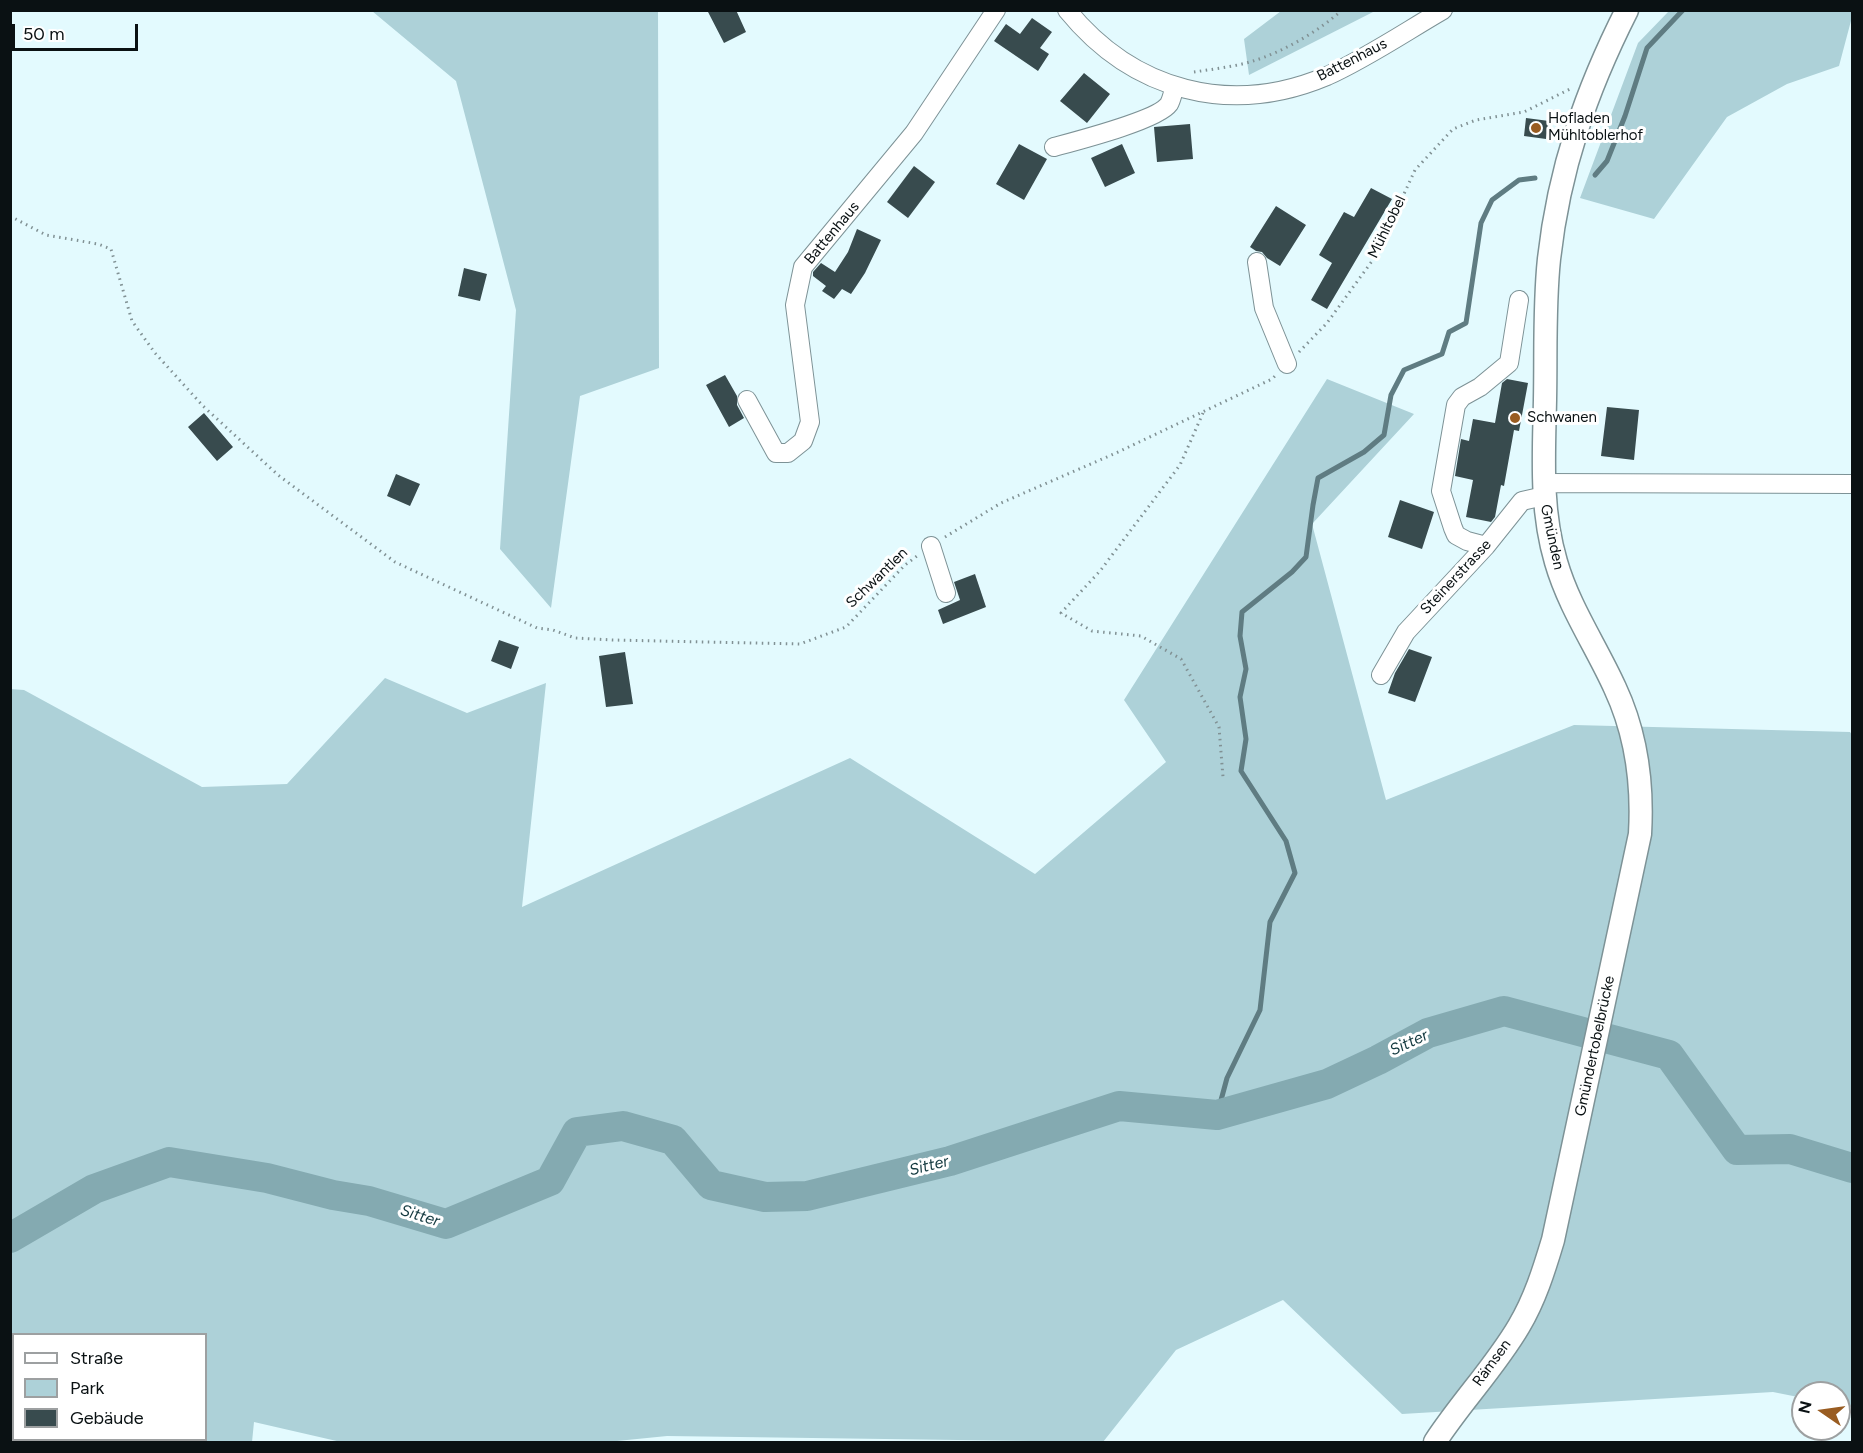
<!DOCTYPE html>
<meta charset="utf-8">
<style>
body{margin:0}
#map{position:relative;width:1863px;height:1453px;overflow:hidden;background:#e3fafe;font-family:Figtree,sans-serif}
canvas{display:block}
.frame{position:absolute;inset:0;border:12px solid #0a1113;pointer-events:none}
.legend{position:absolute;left:12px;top:1333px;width:195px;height:108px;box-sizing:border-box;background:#fff;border:2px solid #9da0a1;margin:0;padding:8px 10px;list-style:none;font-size:18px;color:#0a1113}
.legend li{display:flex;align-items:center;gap:12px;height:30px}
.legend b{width:30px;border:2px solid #9da0a1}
.north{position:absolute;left:1791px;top:1381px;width:60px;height:60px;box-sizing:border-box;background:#fff;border:2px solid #9da0a1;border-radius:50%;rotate:283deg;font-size:16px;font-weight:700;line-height:24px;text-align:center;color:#0a1113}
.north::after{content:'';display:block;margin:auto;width:21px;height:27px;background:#995c21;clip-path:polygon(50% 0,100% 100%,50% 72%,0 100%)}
.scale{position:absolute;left:12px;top:24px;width:126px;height:27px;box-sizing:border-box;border:3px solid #0a1113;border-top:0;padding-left:8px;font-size:18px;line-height:21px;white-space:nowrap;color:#0a1113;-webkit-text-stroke:4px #fff;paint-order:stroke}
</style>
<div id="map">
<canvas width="1863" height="1453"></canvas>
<div class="frame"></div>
<ul class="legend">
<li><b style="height:8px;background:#fff"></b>Straße</li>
<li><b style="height:16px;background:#add1d8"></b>Park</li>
<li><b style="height:16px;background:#384b4e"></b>Gebäude</li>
</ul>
<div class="north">N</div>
<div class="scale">50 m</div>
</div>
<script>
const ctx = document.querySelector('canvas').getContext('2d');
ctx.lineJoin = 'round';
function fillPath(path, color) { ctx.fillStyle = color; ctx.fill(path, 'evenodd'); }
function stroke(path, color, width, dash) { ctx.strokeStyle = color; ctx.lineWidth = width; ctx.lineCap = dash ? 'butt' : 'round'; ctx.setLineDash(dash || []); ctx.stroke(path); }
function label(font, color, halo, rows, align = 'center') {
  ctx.font = font + ' Figtree,sans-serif'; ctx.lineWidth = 6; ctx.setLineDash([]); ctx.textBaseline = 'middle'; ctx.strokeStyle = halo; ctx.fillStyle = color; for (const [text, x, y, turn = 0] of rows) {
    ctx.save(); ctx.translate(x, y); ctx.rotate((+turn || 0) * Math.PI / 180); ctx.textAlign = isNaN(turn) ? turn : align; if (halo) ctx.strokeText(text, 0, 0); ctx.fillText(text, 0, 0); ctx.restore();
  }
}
const green = new Path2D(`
 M372,11h286l1,357 -79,28 -29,212 -51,-59 16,-239 -60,-229z
 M1281,11v-1l94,1 -126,64 -5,-36z
 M1669,11l183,-1v7l-13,49 -52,18 -60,33 -73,102 -74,-21 58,-155z
 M1327,379l87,35 -102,110 74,276 188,-75 276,7 2,3v672l-13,-2v-12h-36v5l-30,-6 -371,22 -119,-114 -107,50 -73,92 -436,-6 -60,6h-266l-87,-20 -2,20h-241l-1,-753 14,1 178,97 85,-3 98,-106 82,35 79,-30 -24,224 328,-149 185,116 131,-112 -42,-62zM14,1334h192v106h-192z`);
const stream = new Path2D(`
 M1595,175l12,-14 18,-45 22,-68 36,-38
 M1217,1115l10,-37 33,-68 10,-88 25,-49 -9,-32 -45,-70 5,-32 -6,-42 6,-28 -6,-33 2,-24 50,-40 14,-15 7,-52 5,-27 46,-26 20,-17 7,-40 13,-25 38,-16 7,-22 17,-9 15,-100 11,-23 27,-20 16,-2`);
const river = new Path2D(`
 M10,1238l84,-49 75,-27 98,16 66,17 36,6 77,23 104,-43 27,-49 46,-6 50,14 38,45 54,12 42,-1 143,-35 169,-55 98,9 110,-31 51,-24 50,-27 76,-22 165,44 68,95 53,-1 62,19`);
const building = new Path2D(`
 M707,10h29l10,22 -22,11z
 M1032,18l20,14 -12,16 9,6 -11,17 -44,-30 12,-17 14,10z
 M1084,73l26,21 -23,29 -27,-22z
 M1526,118l23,3 -3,18 -22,-3z
 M1190,124l3,35 -36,3 -3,-35z
 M1019,144l28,15 -23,41 -28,-16z
 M1122,144l13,29 -30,14 -14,-29z
 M914,166l21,16 -27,36 -21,-16z
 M1371,188l21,11 -65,110 -16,-9 21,-37 -13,-8 25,-43 10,5z
 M1276,206l30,19 -26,41 -13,-8 -5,-6 -6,-1 -6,-4z
 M857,229l24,11 -16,33 -14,21 -9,-5 -8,10 -12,-8 4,-5 -13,-10v-4l8,-9 14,9 13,-20z
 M464,268l23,6 -7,27 -22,-5z
 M725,375l12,21v9l7,13 -15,9 -23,-42z
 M1507,379l21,4 -9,48 -5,-1 -10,56 -3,-1 -6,32 -4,5 -25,-5 7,-37 -18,-4 6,-37 8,2 4,-22 22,4 7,-40z
 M1607,407l32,3 -5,50 -33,-4z
 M204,413l29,34 -16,14 -29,-34z
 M396,474l24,10 -10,22 -23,-10z
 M1400,500l34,12 -12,37 -34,-12z
 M975,574l11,33 -43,17 -5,-14 22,-10 -6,-18z
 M499,640l20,7 -8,22 -20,-8z
 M1409,649l23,8 -17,45 -27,-9 7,-20z
 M625,652l8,52 -27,3 -7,-51z`);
const path = new Path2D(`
 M1194,72c19,-3 40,-5 59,-11 30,-9 66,-30 89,-51
 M10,216l36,19 52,9 13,5 21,72 23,32 48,53 75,69 117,87 142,66 16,2 22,8 38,2 187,4 46,-17 59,-62 12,-9
 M1299,352l28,-29 48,-66 40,-87 38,-41 23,-9 48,-8 46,-23
 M1203,413l-23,52 -80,106 -39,42 31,18 49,5 40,23 38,68 4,50
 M945,537l56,-34 115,-50 156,-74 3,-3`);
const minor = new Path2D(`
 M1067,10c66,81 163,107 260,66 40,-18 78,-44 116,-66
 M1054,147c22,-6 104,-27 115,-43 3,-5 4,-13 6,-18
 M1257,262l7,46 23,56
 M747,400l29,53h12l15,-12 7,-19 -15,-117 8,-38 111,-134 82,-123
 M1543,483l309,1
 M931,546l15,47
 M1486,546l-19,-5 -11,-6 -3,-7 -12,-37 15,-86 6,-8 18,-10 29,-24 10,-63
 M1381,675l25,-43 80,-86 36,-45 22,-5`);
const major = new Path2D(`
 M1435,1442c26,-40 60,-75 84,-116 16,-27 25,-56 34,-86l87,-406c3,-51 -3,-99 -25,-146 -19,-42 -46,-81 -59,-126 -16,-54 -12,-108 -11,-162 1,-47 -1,-94 4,-141 10,-90 37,-168 78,-249`);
const markers = [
 [1536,128,6,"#995c21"],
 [1515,418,6,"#995c21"]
];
const streetNames = [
 ["Battenhaus",1352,60,-27],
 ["Mühltobel",1387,227,-64],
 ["Battenhaus",832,233,-50],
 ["Gmünden",1552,537,78],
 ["Steinerstrasse",1456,577,-47],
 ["Schwantlen",877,578,-44],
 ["Gmündertobelbrücke",1595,1046,-78],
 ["Rämsen",1492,1363,-54]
];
const poiNames = [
 ["Hofladen",1548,119],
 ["Mühltoblerhof",1548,136],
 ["Schwanen",1527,418]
];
const waterNames = [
 ["Sitter",1409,1043,-25],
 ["Sitter",929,1166,-14],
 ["Sitter",420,1216,17]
];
fillPath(green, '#add1d8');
stroke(stream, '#5f7c82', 5);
stroke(river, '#84aab1', 30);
fillPath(building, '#384b4e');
stroke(minor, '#7d9296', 20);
stroke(major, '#7d9296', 25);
stroke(path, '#819194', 3, [1.5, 4.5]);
stroke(minor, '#fff', 18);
stroke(major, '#fff', 22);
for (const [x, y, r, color] of markers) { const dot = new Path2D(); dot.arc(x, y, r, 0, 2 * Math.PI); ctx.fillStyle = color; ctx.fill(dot); stroke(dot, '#fff', 2); }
label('15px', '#0a1113', '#fff', streetNames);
label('15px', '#0a1113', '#fff', poiNames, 'left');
label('italic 16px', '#13393f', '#fff', waterNames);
</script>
